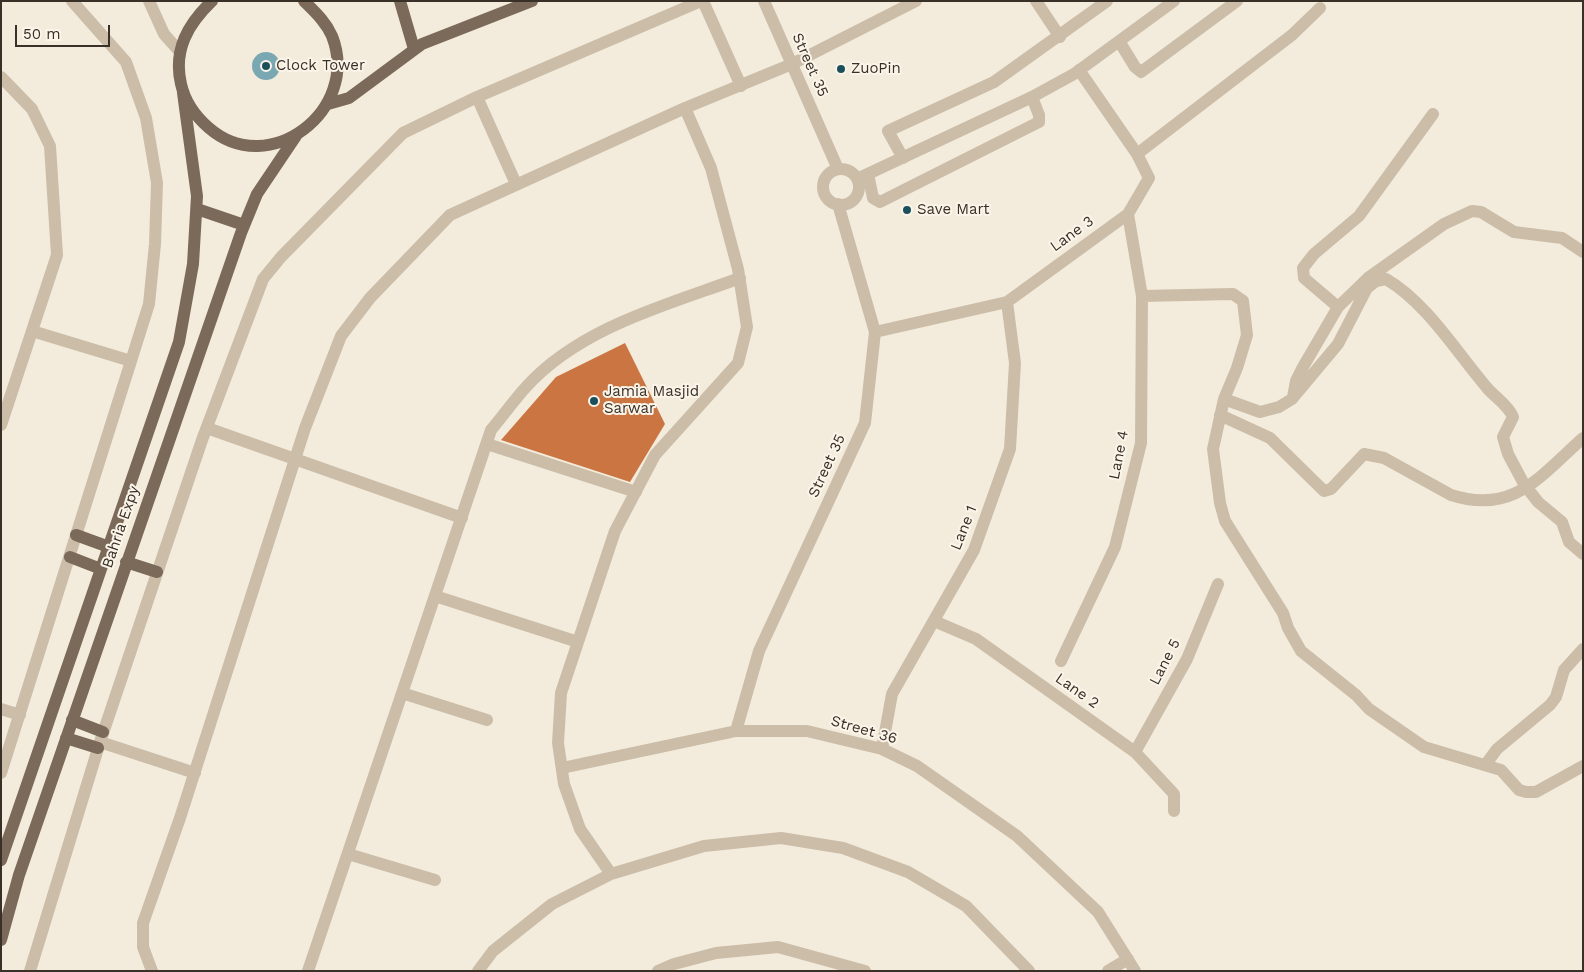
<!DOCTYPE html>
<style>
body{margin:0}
#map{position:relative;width:1584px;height:972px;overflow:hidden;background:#f3ecdc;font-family:"Work Sans",sans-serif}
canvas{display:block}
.frame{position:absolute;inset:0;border:2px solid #393028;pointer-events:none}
.scale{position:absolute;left:15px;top:25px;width:95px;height:22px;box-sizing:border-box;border:2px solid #393028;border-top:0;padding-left:6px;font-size:15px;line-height:18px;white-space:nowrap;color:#393028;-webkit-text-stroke:4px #fbf5e9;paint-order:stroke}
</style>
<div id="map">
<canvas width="1584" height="972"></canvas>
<div class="frame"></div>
<div class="scale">50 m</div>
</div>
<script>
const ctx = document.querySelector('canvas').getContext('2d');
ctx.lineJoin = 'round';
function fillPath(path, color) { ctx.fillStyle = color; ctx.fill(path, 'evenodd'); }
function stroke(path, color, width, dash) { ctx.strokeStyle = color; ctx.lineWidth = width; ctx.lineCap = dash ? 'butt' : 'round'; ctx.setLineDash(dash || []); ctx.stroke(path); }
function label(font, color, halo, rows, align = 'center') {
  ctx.font = font + ' "Work Sans",sans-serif'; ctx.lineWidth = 4; ctx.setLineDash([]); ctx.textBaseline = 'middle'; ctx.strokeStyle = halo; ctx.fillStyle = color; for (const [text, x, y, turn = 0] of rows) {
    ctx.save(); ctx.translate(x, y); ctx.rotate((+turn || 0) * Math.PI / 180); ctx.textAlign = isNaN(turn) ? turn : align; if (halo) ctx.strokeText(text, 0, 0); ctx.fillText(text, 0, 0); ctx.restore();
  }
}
const water = new Path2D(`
 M252 66a14 14 0 1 1 28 0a14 14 0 1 1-28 0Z`);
const building = new Path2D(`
 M625,343l40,81 -35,58 -129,-42 55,-63z`);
const minor = new Path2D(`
 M149,1l15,33 16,18
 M703,1l38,85
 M764,1l74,168
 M1036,1l24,36
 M1119,41l16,26 6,5 96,-71
 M1,77l31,32 18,37 7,109 -56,170
 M477,97l39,87
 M1137,154l155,-119 28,-27
 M903,158l-15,-27 106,-49 113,-81
 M823 187a18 18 0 1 1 36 0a18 18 0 1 1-36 0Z
 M868,174l5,24 7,4 159,-80v-7l-7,-18
 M857,179l175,-82 42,-23 100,-73
 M1142,296l91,-2 10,7 4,34 -10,33 -13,31 36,13 19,-5 13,-8 46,-55 29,-56 9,-7 10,-2c41,24 71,74 102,110 8,9 20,16 25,28l-10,20 5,17 16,30 14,18 24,20 7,20 14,12
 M1338,307l-34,-29 -1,-10 11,-14 45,-38 74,-102
 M32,331l99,30
 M875,332l132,-30 121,-88 21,-36 -12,-24 -58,-84
 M1293,397l3,-16 7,-14 35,-60 30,-29 76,-54 28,-13 9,1 33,20 48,6 21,14
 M1224,399l-11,50 7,54 5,18 58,92 5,15 13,23 55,44 13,14 55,38 77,23 18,20 7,2h10l47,-26
 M1220,415l50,23 54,53 7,-2 33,-35 20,4 67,37c63,20 89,-19 132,-57
 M207,428l255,90
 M487,444l149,48
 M435,596l143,46
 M934,621l42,18 159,113 39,42v17
 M1061,661l54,-114 26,-104 1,-147 -14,-82
 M402,693l85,27
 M1,709l19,6
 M736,731l23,-80 106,-228 10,-91 -37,-128
 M100,742l95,31
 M882,749l10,-55 82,-144 36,-101 5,-86 -8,-61
 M1135,752l52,-93 31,-75
 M1486,764l11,-15 53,-44 6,-8 8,-27 19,-21
 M562,768l174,-37h71l75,18 35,17 100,70 81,76 37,59
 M1,773l148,-469 6,-60 2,-61 -11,-65 -20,-56 -54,-61
 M348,854l87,26
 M611,874l-31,-45 -16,-45 -6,-41 3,-50 54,-162 40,-76 83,-92 9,-36 -9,-58 -27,-101 -26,-60
 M30,971l70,-229 102,-302 61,-161 18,-22 122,-124 74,-36 224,-96
 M152,971l-9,-24v-24l37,-105 125,-390 36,-92 29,-38 80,-83 235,-107 107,-44 124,-63
 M308,971l183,-541c12,-14 23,-30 36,-44 54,-59 140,-81 213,-108
 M478,971l15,-20 59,-47 59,-30 93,-28 77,-8 62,10 65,24 58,34 63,65
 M658,971l16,-7 42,-11 62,-6 87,24
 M1108,971l20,-12`);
const major = new Path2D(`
 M212,1c-24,23 -39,49 -31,83 4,18 14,32 28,44 60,52 152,-18 123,-92 -6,-14 -17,-24 -28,-35
 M400,1l14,48
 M328,104l21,-6 73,-54 110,-43
 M197,209l47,16
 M76,535l33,12
 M70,557l31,12
 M126,562l31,10
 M72,720l31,12
 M66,738l32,10
 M1,860l178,-518 14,-78 4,-68 -14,-103
 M1,940l18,-65 222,-642 16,-39 39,-58`);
const markers = [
 [266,66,5,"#1c4f5c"],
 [841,69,5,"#1c4f5c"],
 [907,210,5,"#1c4f5c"],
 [594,401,5,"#1c4f5c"]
];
const streetNames = [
 ["Street 35",810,65,66],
 ["Lane 3",1072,234,-36],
 ["Lane 4",1119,455,-79],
 ["Street 35",827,466,-65],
 ["Bahria Expy",121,527,-71],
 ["Lane 1",964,528,-68],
 ["Lane 5",1165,662,-63],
 ["Lane 2",1077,691,35],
 ["Street 36",864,730,16]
];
const poiNames = [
 ["Clock Tower",276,66],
 ["ZuoPin",851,69],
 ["Save Mart",917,210],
 ["Jamia Masjid",604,392],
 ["Sarwar",604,409]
];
fillPath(water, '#7aa8b2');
fillPath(building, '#cb7642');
stroke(minor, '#ccbda8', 12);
stroke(major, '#7b6959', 12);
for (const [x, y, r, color] of markers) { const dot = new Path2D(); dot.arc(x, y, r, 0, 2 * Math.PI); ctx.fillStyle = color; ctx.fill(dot); stroke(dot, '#fbf5e9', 2); }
label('15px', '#393028', '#fbf5e9', streetNames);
label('15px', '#393028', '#fbf5e9', poiNames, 'left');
</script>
